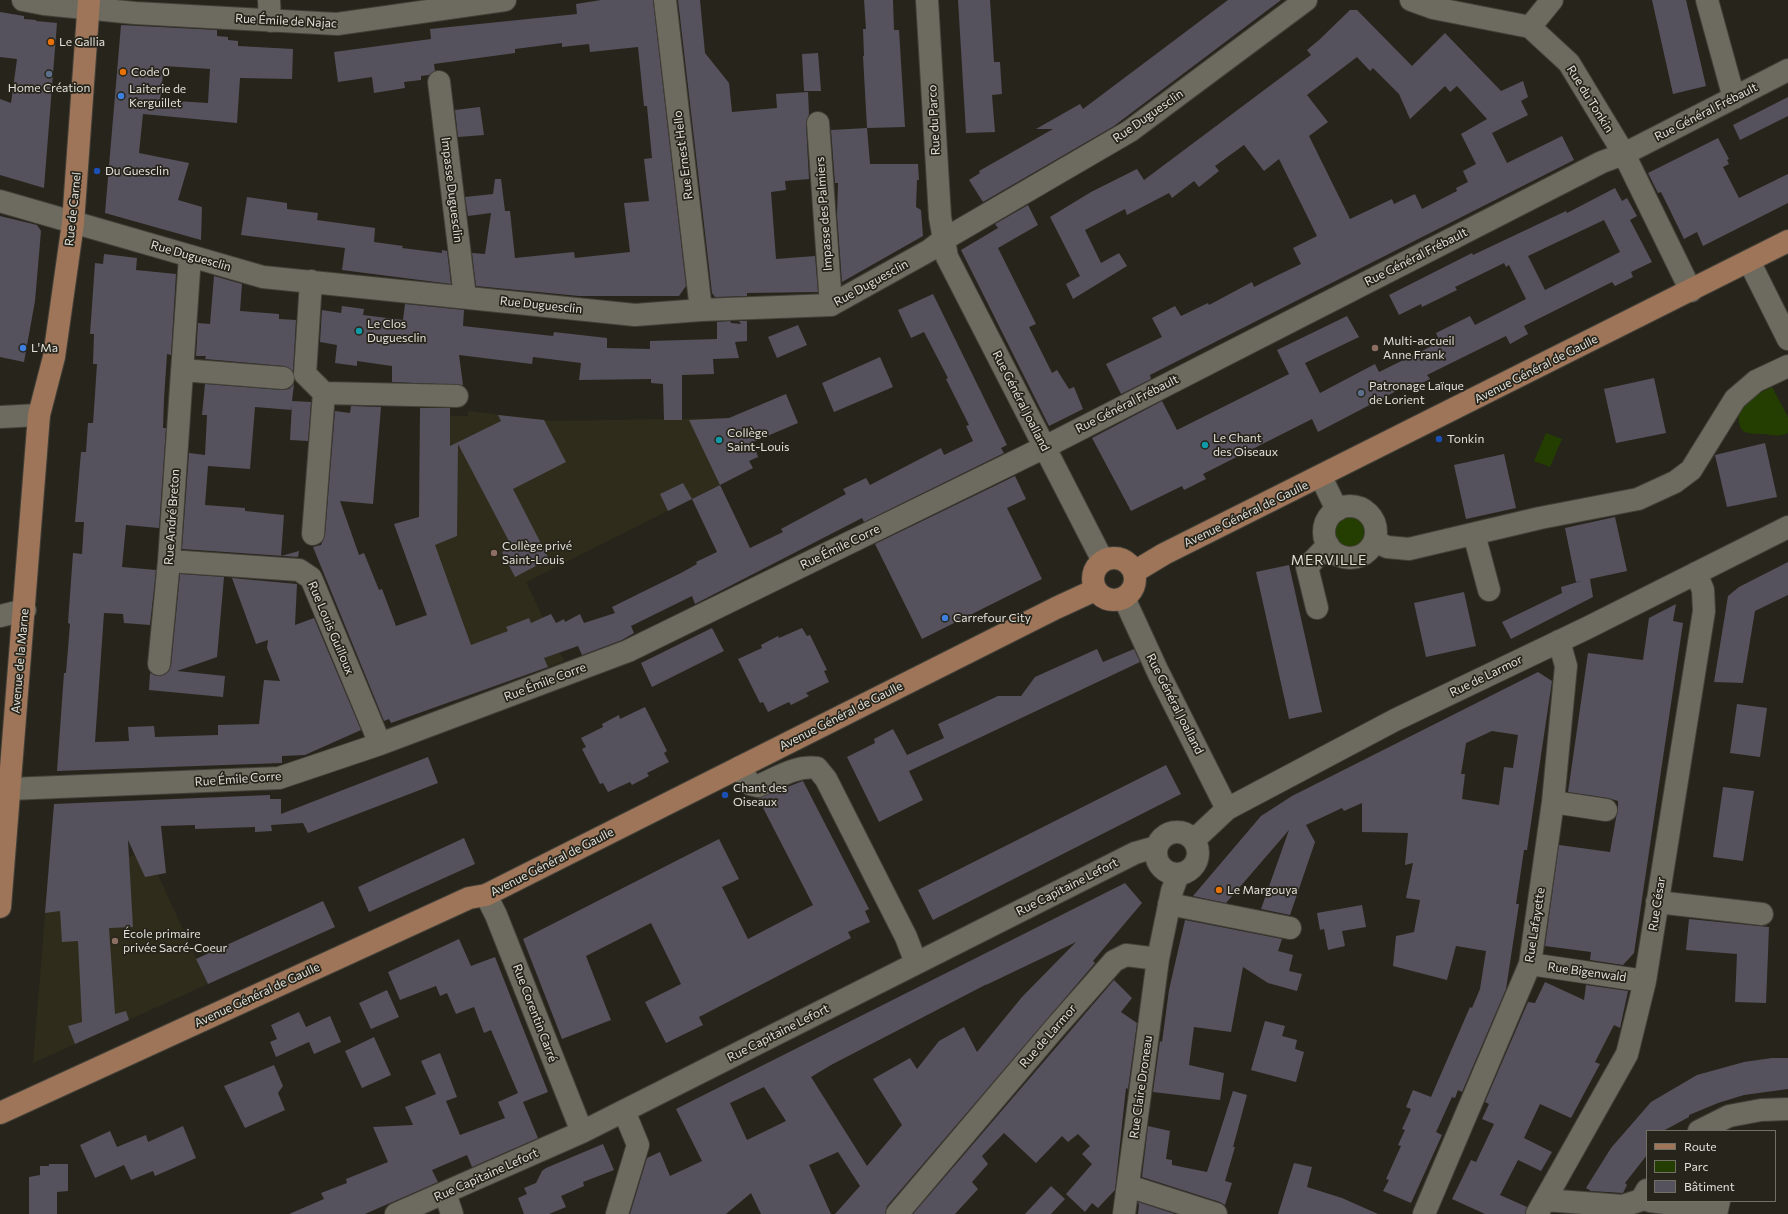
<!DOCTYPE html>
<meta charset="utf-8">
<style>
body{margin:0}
#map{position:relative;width:1788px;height:1214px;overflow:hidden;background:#27251b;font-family:Commissioner,sans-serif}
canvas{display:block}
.legend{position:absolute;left:1646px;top:1130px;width:130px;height:72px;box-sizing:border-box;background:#27251b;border:1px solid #717067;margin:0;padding:5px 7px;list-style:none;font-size:12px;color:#e1e0d9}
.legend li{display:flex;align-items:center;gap:8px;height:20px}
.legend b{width:20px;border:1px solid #717067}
</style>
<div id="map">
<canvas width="1788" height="1214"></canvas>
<ul class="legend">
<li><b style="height:5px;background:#9e7558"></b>Route</li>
<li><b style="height:11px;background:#243d00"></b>Parc</li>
<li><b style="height:11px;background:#55525d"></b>Bâtiment</li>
</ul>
</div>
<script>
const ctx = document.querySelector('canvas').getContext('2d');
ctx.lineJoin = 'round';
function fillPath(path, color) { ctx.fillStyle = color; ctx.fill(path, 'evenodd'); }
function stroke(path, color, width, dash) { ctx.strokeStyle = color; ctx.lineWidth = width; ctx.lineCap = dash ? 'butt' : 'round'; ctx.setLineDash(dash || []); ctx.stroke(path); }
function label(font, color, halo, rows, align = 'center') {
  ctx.font = font + ' Commissioner,sans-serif'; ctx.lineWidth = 3.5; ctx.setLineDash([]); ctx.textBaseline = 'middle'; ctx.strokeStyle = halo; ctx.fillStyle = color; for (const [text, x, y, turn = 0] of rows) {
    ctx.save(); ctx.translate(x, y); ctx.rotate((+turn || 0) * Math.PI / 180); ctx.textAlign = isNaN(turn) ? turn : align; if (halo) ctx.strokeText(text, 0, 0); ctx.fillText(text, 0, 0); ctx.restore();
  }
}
const built = new Path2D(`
 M468,411l84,10 177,-3 24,50 -227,114 38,79 -107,39 -63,-176 25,-7 1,-102 48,1z
 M163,850l3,23 -8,2 50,109 -175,79 14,-172 72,-33z`);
const green = new Path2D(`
 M1772,387l16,30v16c-8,4 -16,2 -24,1 -6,0 -14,0 -19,-2 -3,-1 -6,-6 -6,-10 -4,-19 19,-28 33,-35z
 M1546,433l16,6 -12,28 -16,-6z
 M1331 532a19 19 0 1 1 38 0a19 19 0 1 1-38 0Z`);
const building = new Path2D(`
 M601,0h52l33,286 -7,10h-100l-103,-10 -4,-33 13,1 6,-41 -23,3 -3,-19 28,-3 2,-15h6l4,32h5l5,47 59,-6 1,6 55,-6 -6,-49 25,-2 -5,-42 8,-1 -5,-52h-3l-6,-59 -48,5 -1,-8 -27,3v-4l-47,6v4l-81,11 1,7 -6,4 -8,1v4l-17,2 1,6 -31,5 -2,-16 -34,5 -4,-30 97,-13 -1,-10 147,-15 -1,-10z
 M678,0h22l5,53 24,30 3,29 45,-4 -1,-14 32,-2 1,22 -3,10 3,55 -24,2 1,9 -15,2 5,67 39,-3 3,36 -71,1v3l-32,1 -3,-4z
 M864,0h29l1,30h5l6,97 -38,1 -4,-72h1l-1,-27h3z
 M958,0h32l4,62h6l2,32 -10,1 3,37 -29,1z
 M1228,0h53l-167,126 -131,76 -14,-22 11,-7 -1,-2 74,-42h-17l44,-25 3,5z
 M1652,0h34l20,86 -33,8z
 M1350,10h7l55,56 33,-33 56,58 22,-10 5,16 -7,4 7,14 -36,18 15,30 55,-27 12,24 -424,215 1,4 -30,15 -15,-30 56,-27 -10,-19 23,-12 6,10 27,-13 1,2 43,-23 2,5 22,-11 25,-12 -8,-16 24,-12 -38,-77 -15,12 -20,-26 -29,21 4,5 -20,16 -5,-6 -22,17 -3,-5 -42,22 -2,-6 -40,21 16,33 18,-10 8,13 -54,33 -7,-15 14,-8 -30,-59 41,-25 46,-23 7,11 167,-125 -4,-5 12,-10zM1357,57l13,14 3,-3 26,26 11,25 35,-33 5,6 7,-6 30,33 -26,15 15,30 -13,7 5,11 -12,6 1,3 -35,18 -7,-15 -21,10 -2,-5 -42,20 -41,-83 19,-14 -21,-27z
 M0,12l24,4v3l12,1v1l21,2 -13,165 -44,-13v-76l11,4 6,-44 -17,-2z
 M121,25l96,5v6l11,1v3l10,1v5l55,3 -1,30 -52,-1 -3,45 -94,-9 -4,39 50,10 -11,37 24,7 -1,33 -96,-27zM164,66l46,3 -2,34 -48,-3z
 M818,53l3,38h-17l-2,-37z
 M1788,97v19l-48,24 -7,-15z
 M480,107l4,28 -26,2 -3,-27z
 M867,128l3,36h48l1,16h-2l-1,27 5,3 2,26 -81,46 -5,-67 1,-32h-3l-4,-53z
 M1718,138l11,21 -2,1 2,4 -6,3 16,31 49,-24v29l-85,43 -6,-14 -13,7 -23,-47 -3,1 -10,-20z
 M1615,188l7,13 5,-3 10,18 -7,4 22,42 -21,10 2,5 -18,9 -3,-4 -88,44 4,8 -18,10 -4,-8 -79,39 3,4 -24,12 -2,-4 -86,45 -6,-13 -109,55 3,5 -22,11 -2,-4 -51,25 -39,-73 70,-37 15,29 112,-56 -12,-24 70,-34 12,21 -54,26 15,30 55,-29 4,8 61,-30 -4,-9 34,-17 5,9 51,-26 -17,-34 -3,2 -2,-4 -49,24 2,3 -35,17 -1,-3 -22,11 -10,-20 83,-42 1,2 93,-44 1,2zM1604,220l16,32 -75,38 -17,-34z
 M247,197l40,6v6l31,4 -1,7 58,8 -1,14 29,4 -1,2 40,5v-3l5,1 4,33 -109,-14 3,-22 -104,-13z
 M1028,205l10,20 -40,23 38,76 -7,3 23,46 5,-3 12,19 5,-2 9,22 -34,17 -88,-176 37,-22 -3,-4z
 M0,216l37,9 4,6 -6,70 -11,61 -24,-5z
 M104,254l33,4 -1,12 40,4 -5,81 -4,-1 -3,45 -1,29h3l-7,100 -33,-3 -4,42 34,3 -6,55 -26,-2 -1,-9 -19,-1 -9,129 34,-1 -1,-14 26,-1 1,11 63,-2v-10l41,-1 5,-44 16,1 -13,-33 1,-8 -12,4 -24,-66 65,6 -2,41 19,-7 47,112 -56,25 -23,1v7l-225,8 7,-98h2l4,-49 -2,-1 5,-70 9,1 2,-32h-9l6,-70h5l2,-29h5l2,-29 2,-30h-4l1,-30h-4l5,-71 8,1z
 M214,276l28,8 -2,27 39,3v5l17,1 -3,51 -9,-5 -79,-7 1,-3h-10l2,-33 12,1z
 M933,294l74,151 -6,3 3,5 -140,69 -2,-4 -167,86 -3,-8 -61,30 3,7 -12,7 -40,15 -4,-9 -34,12 4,9 -157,56 -2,-4 -5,2 -71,-174 8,-2 4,-10 10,-124 15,2 1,-7 30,1 -8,97 -33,-3 19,54 5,-2 15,37 3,-1 14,37 31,-11 -33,-91 25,-7 1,-109h30v38l51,-25 -3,-6 46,5 22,42 -53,27 36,70 -34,18 -13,-25 10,-5 -54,-103 -1,92 -22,9 36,100 37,-14 -2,-4 23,-9 2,5 20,-9 5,9 8,-4 1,3 15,-8 4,9 31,-10 -3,-6 69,-34 16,-9 -1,-2 21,-10 -25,-53 28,-14 30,63 33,-16 -2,-3 65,-35 -3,-5 23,-11 4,7 71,-37 3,7 29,-14 -7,-15 3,-1 -23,-46 2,-1 -24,-46 -13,6 -13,-28z
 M405,304l59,6 -1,16 90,10 1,-4 53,6v10l43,1v-8l67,-2v-17l13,-1 1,2 10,1 -2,-3h8v20l-12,1 4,16 -26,1 1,15 -32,1v45h-18l-1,-36 -12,-1v-4l-72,1 2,-17 -48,-6 -1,7 -73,-9 4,30 -71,-3v-16l-35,-5v5l-22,-3 2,-18 -17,-3 2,-32 19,3 1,-7 22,3 -1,6 40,5z
 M798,325l9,20 -30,13 -9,-21z
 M880,357l13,30 -59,25 -12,-29z
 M1654,378l12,55 -50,10 -12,-54z
 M205,384l77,6 7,-1 5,-5 -2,17 19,1 -3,39 -18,-1 2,-36v6l-37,-3 -5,62 -42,-3 -3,39 40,3v3l39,4 -3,41 18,-5 -1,6 -116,-8 7,-96 16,2 2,-40h-5z
 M786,394l12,29 -45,19 5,15 -9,4 4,7 -33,17 -31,-65 40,-2z
 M1765,443l12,54 -50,10 -12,-52z
 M1504,454l12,54 -50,11 -12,-54z
 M1015,476l11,23 -19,9 35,71 -120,60 -47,-95z
 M683,483l9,16 -24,12 -8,-17z
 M1615,517l12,54 -37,8 3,18 -82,42 -9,-17 60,-29 -1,-6 20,-6 -5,1 -11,-54z
 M1788,562v33l-33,16 -12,72 -29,-1 14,-86 11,-9z
 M1289,565l33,147 -33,7 -33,-147z
 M180,574l44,3 -7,80 -40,14 48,5 -2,21 -74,-7 1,-17 7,3 7,-1 5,-4 2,-5z
 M1464,592l12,54 -50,11 -12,-54z
 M1676,604l-3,17 10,2 -49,330 -11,12 -33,-5 1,-8 -46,-6 14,-101 51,7 6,-34 2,-7v-10l-10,-3 -40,-6 20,-139 55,7 6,-42z
 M712,628l12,23 -72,36 -11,-24z
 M802,628l5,8 3,-1 17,35 -3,1 5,11 -23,11 3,3 -18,9 -2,-3 -21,10 -5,-10 -3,1 -22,-44 24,-11 -1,-3 17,-9 1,2z
 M1097,649l6,13 31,-13 6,13 -231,109 14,29 -44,22 -32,-65 28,-14 -1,-4 19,-10 14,26 37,-17 -6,-14 60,-28h23l14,-19z
 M1538,672l14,9 -25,169h-3l-8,54h3l-13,85 -44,103 -4,-2 -3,8 -3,-1 -16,35 6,3 -31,68 -28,-12 6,-11 -3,-1 15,-33 -3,-1 7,-15 -3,-1 9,-20 -5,-2 7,-17 18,7 39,-90 2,1 8,-19 6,-38 -30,-5 -9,34 -54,-14 3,-30 18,-4 6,-32 -14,-2 7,-35 -8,2 3,-32 -46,-1v-29l-18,8 -2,-3 -36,17 9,17 -25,73 -29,-6 28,-79 -63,73 -33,-7 68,-80 31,-20zM1492,731l26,4 -5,33 -9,-1 -5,38 -37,-6 3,-25h-4l5,-31z
 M1737,704l30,4 -7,49 -30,-4z
 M645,707l22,44 -3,2 5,9 -22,11 2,3 -17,9 -2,-3 -22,10 -5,-9 -3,1 -18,-35 4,-2 -5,-9 22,-11 -1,-3 17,-9 1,4z
 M428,757l10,26 -130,50 -5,-10 -32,2 1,6 -17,1v-5l-60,2v-4l-34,1 5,47 -21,4 -17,-37 5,87 -24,1 6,86 11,-3 3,9 -54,24 -7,-18 14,-4 -4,-81 -16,1 -2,-31 -15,2 9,-109 216,-9v4h11v15z
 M1166,765l15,29 -248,126 -15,-30z
 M803,781l66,128 -4,2 5,11 -22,10 3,6 -152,79 4,8 -37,18 -21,-41 36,-18 -30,-61 -65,33 25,64 -49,19 -39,-100 196,-100 20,40 -17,8 26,52 65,-34 -55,-107z
 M1723,787l31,4 -11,70 -30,-4z
 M464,838l11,26 -106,48 -11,-25z
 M1125,883l17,20 -49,58 2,2 -208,243 -2,8h-50l25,-28 -22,-34 -29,13 22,49h-70l-10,-21 -25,21h-96l17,-56 13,-6 10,24 32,-15 -26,-52zM1076,942l-54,55 -45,55 -13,-25 -25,14 -22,28 -7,-11 -37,21 29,46 -35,41 -56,-89 20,-12 156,-81 -1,1zM764,1087l22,34 -39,19 -17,-37z
 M323,901l12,26 -127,57 -12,-25z
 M1362,905l4,22 -24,4 3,15 -17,4 -4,-21 -4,1 -3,-17z
 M1689,919l80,8 -3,76 -31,-1 2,-48 -51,-4z
 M1185,920l97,19 -4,12 15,4 -4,16 13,3 -5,17 -29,-8 -25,-16 -12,65 -37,-5 -5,38 35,8 -4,27 -67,-8 7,-51 2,1 7,-52z
 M459,939l12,27 24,-9 53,135 -25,10 15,36 -66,29 -5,-12 -35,15 6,12 -73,32h-76l35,-15 -3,-6 26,-10 -1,-4 42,-17 -15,-35 40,-2 -8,-18 31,-13 -15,-33 19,-8 17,44 -11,4 14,34 45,-17 -7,-16 20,-9 -27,-63 -7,3 -10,-26 -18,7 -9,-21 -7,3 -4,-10 -36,14 -12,-28z
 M1114,980l18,18 -11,14 16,11 -9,66 -2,-1 -11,102 -17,18 -6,-5 -7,9 -19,-18 26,-30 -10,-10 8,-8 -12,-12 -10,8 -6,-6 -26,27 -32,-30 -22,23 6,8 -16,18 6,7 -23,25h-42z
 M1545,982l39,18 2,-15 42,6 -8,37 -6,-3 -19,37 5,2 -29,54 -31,-14 -16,34 28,14 -11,19 -23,-11 -18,35 27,12 -2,7h-40l-33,-15 19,-39 5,2 18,-38 -12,-5 7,-15 -4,-2 43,-100 7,1z
 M387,990l12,27 -28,12 -12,-26z
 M299,1012l7,15 24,-11 11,26 -27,12 -5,-12 -33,15 -6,-15 7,-3 -6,-14z
 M1265,1021l20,5 -3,10 15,4 -2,9 9,3 -8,30 -45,-12z
 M374,1037l17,38 -29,13 -17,-37z
 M1772,1058h16v31l-44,6 -26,8 -29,12v2l-26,14h-16v24l-22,28 2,2 -4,8 -32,-2 -5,-3 25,-40 40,-46 46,-27 47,-13z
 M274,1065l9,21 -5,7 7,17 -40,18 -21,-42z
 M1233,1091l14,4 -14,52h2l-10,34 7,2 -7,22 -5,-3 -78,-25 6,-51 22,5 -4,28 6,1v5l35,7z
 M183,1126l13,32 -41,18 -2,-5 -22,9 -7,-15 -29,13 -15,-33 30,-14 7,16 29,-12 2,7z
 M603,1144l11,26 -31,12 1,4 -23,10 5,11 -17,7h-25l-6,-16 9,-4 -3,-6 12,-5 6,-12 4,-3z
 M1294,1163l18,4 -5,20 35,11 36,16h-100z
 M49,1164h19v27l-11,1v22h-28v-37l11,-2v-9h9z
 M1051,1186l14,13 -14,15h-26z
 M1138,1202l37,12h-37l1,-9z`);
const minor = new Path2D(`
 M23,0l21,4 91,9 202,11 168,-24
 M269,0l1,21
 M665,0l36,310
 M927,0l13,217 7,40 156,304
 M1411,0l22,8 97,19 39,36 55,91 67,137
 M1707,0l27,98
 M1530,27l22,-27
 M439,82l26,215
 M818,123l13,182
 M0,201l263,76 372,38 66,-5 130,-5 99,-55 13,-10 187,-109 176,-131
 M1749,261l39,78
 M311,281l-6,93 19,19 -11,141
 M182,370l101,8
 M324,393l133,3
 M0,417l39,-2
 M1321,477l16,33
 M1324 532a26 26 0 1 1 52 0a26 26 0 1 1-52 0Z
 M1474,534l15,56
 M1375,541l12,6 22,2 131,-31 98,-19 37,-17 16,-12 44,-71 21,-18 32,-15
 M169,561l130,9 12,8 69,166
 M1124,598l34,74 69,137
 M1317,608l-10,-41 21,-22
 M0,616l25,-6
 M159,664l10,-103 21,-305
 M740,767l10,17 8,2c19,-8 38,-21 59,-18l9,11 80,158 10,26
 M10,789l269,-11 101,-34 248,-93 417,-204 557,-285 22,-8 164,-84
 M1553,802l53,8
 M1156 853a21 21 0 1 1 42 0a21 21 0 1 1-42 0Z
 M1194,840l33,-31 168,-89 192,-92 201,-101
 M486,895l10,20 86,217
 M1657,902l105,12
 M1169,904l121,24
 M1530,964l115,17
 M1699,1131l30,-15 32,-6 27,-1
 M1128,1186l88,28
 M445,1193l7,21
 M1545,1200l78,6 18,-6 6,-10
 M1650,1201l67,9 2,-9
 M396,1214l186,-82 553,-279 21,-6
 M617,1214l21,-69 -14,-34
 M897,1214l157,-185 60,-68 12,-6 32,4
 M1124,1214l34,-255 14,-68 6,-16
 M1424,1214l106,-250 23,-162 13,-136 -7,-25
 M1537,1214l90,-160 18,-73 59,-370 -1,-21 -7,-17`);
const major = new Path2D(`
 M1093 579a21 21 0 1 1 42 0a21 21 0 1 1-42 0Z
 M1134,572l30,-18 624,-313
 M0,907l39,-492 15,-58 19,-134 16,-223
 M0,1113l469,-215 17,-3 570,-287 39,-18`);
const markers = [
 [51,42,4,"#e8710a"],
 [123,72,4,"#e8710a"],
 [49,74,4,"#5c6f8a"],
 [121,96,4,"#3f7fe0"],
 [97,171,4,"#1a4fb4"],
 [359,331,4,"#0f9aa8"],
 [23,348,4,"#3f7fe0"],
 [1375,348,4,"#8d6e63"],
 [1361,393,4,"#5c6f8a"],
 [1439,439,4,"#1a4fb4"],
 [719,440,4,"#0f9aa8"],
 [1205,445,4,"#0f9aa8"],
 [494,553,4,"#8d6e63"],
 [945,618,4,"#3f7fe0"],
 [725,795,4,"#1a4fb4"],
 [1219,890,4,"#e8710a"],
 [115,941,4,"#8d6e63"]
];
const streetNames = [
 ["Rue Émile de Najac",286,21,3],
 ["Rue du Tonkin",1590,99,58],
 ["Rue Général Frébault",1706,112,-27],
 ["Rue Duguesclin",1148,116,-35],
 ["Rue du Parco",934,120,-93],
 ["Rue Ernest Hello",683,155,-97],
 ["Impasse Duguesclin",452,190,83],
 ["Rue de Carnel",73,209,-84],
 ["Impasse des Palmiers",824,214,-94],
 ["Rue Duguesclin",191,256,16],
 ["Rue Général Frébault",1416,257,-27],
 ["Rue Duguesclin",871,283,-29],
 ["Rue Duguesclin",541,305,6],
 ["Avenue Général de Gaulle",1536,369,-27],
 ["Rue Général Joalland",1021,401,63],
 ["Rue Général Frébault",1127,404,-27],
 ["Avenue Général de Gaulle",1246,514,-26],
 ["Rue André Breton",172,517,-86],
 ["Rue Émile Corre",840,547,-26],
 ["Rue Louis Guilloux",331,628,67],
 ["Avenue de la Marne",20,661,-85],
 ["Rue de Larmor",1486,676,-26],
 ["Rue Émile Corre",545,682,-21],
 ["Rue Général Joalland",1175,704,63],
 ["Avenue Général de Gaulle",841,716,-27],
 ["Rue Émile Corre",238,779,-4],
 ["Avenue Général de Gaulle",552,862,-27],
 ["Rue Capitaine Lefort",1067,887,-27],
 ["Rue César",1657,904,-81],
 ["Rue Lafayette",1535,925,-81],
 ["Rue Bigenwald",1587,972,8],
 ["Avenue Général de Gaulle",257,995,-25],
 ["Rue Corentin Carré",535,1013,69],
 ["Rue Capitaine Lefort",778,1033,-27],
 ["Rue de Larmor",1048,1036,-49],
 ["Rue Claire Droneau",1141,1087,-82],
 ["Rue Capitaine Lefort",486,1175,-24]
];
const poiNames = [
 ["Le Gallia",59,42],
 ["Code 0",131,72],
 ["Home Création",49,88,"center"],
 ["Laiterie de",129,89],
 ["Kerguillet",129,103],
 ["Du Guesclin",105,171],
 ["Le Clos",367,324],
 ["Duguesclin",367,338],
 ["Multi-accueil",1383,341],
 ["Anne Frank",1383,355],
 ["L'Ma",31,348],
 ["Patronage Laïque",1369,386],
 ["de Lorient",1369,400],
 ["Collège",727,433],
 ["Saint-Louis",727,447],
 ["Le Chant",1213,438],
 ["des Oiseaux",1213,452],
 ["Tonkin",1447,439],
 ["Collège privé",502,546],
 ["Saint-Louis",502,560],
 ["Carrefour City",953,618],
 ["Chant des",733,788],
 ["Oiseaux",733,802],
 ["Le Margouya",1227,890],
 ["École primaire",123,934],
 ["privée Sacré-Coeur",123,948]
];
const quarterNames = [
 ["MERVILLE",1329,560]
];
fillPath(built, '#2f2c1b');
fillPath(green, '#243d00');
fillPath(building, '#55525d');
stroke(minor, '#424039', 24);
stroke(major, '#424039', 24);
stroke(minor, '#6d6b5f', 22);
stroke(major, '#9e7558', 22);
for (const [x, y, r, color] of markers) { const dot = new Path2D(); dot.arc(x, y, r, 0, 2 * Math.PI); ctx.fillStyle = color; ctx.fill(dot); stroke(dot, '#27251b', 1.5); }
label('12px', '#e1e0d9', '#27251b', streetNames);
label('12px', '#e1e0d9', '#27251b', poiNames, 'left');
ctx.letterSpacing = '1px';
label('14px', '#e2e0d2', '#27251b', quarterNames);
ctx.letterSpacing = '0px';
</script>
